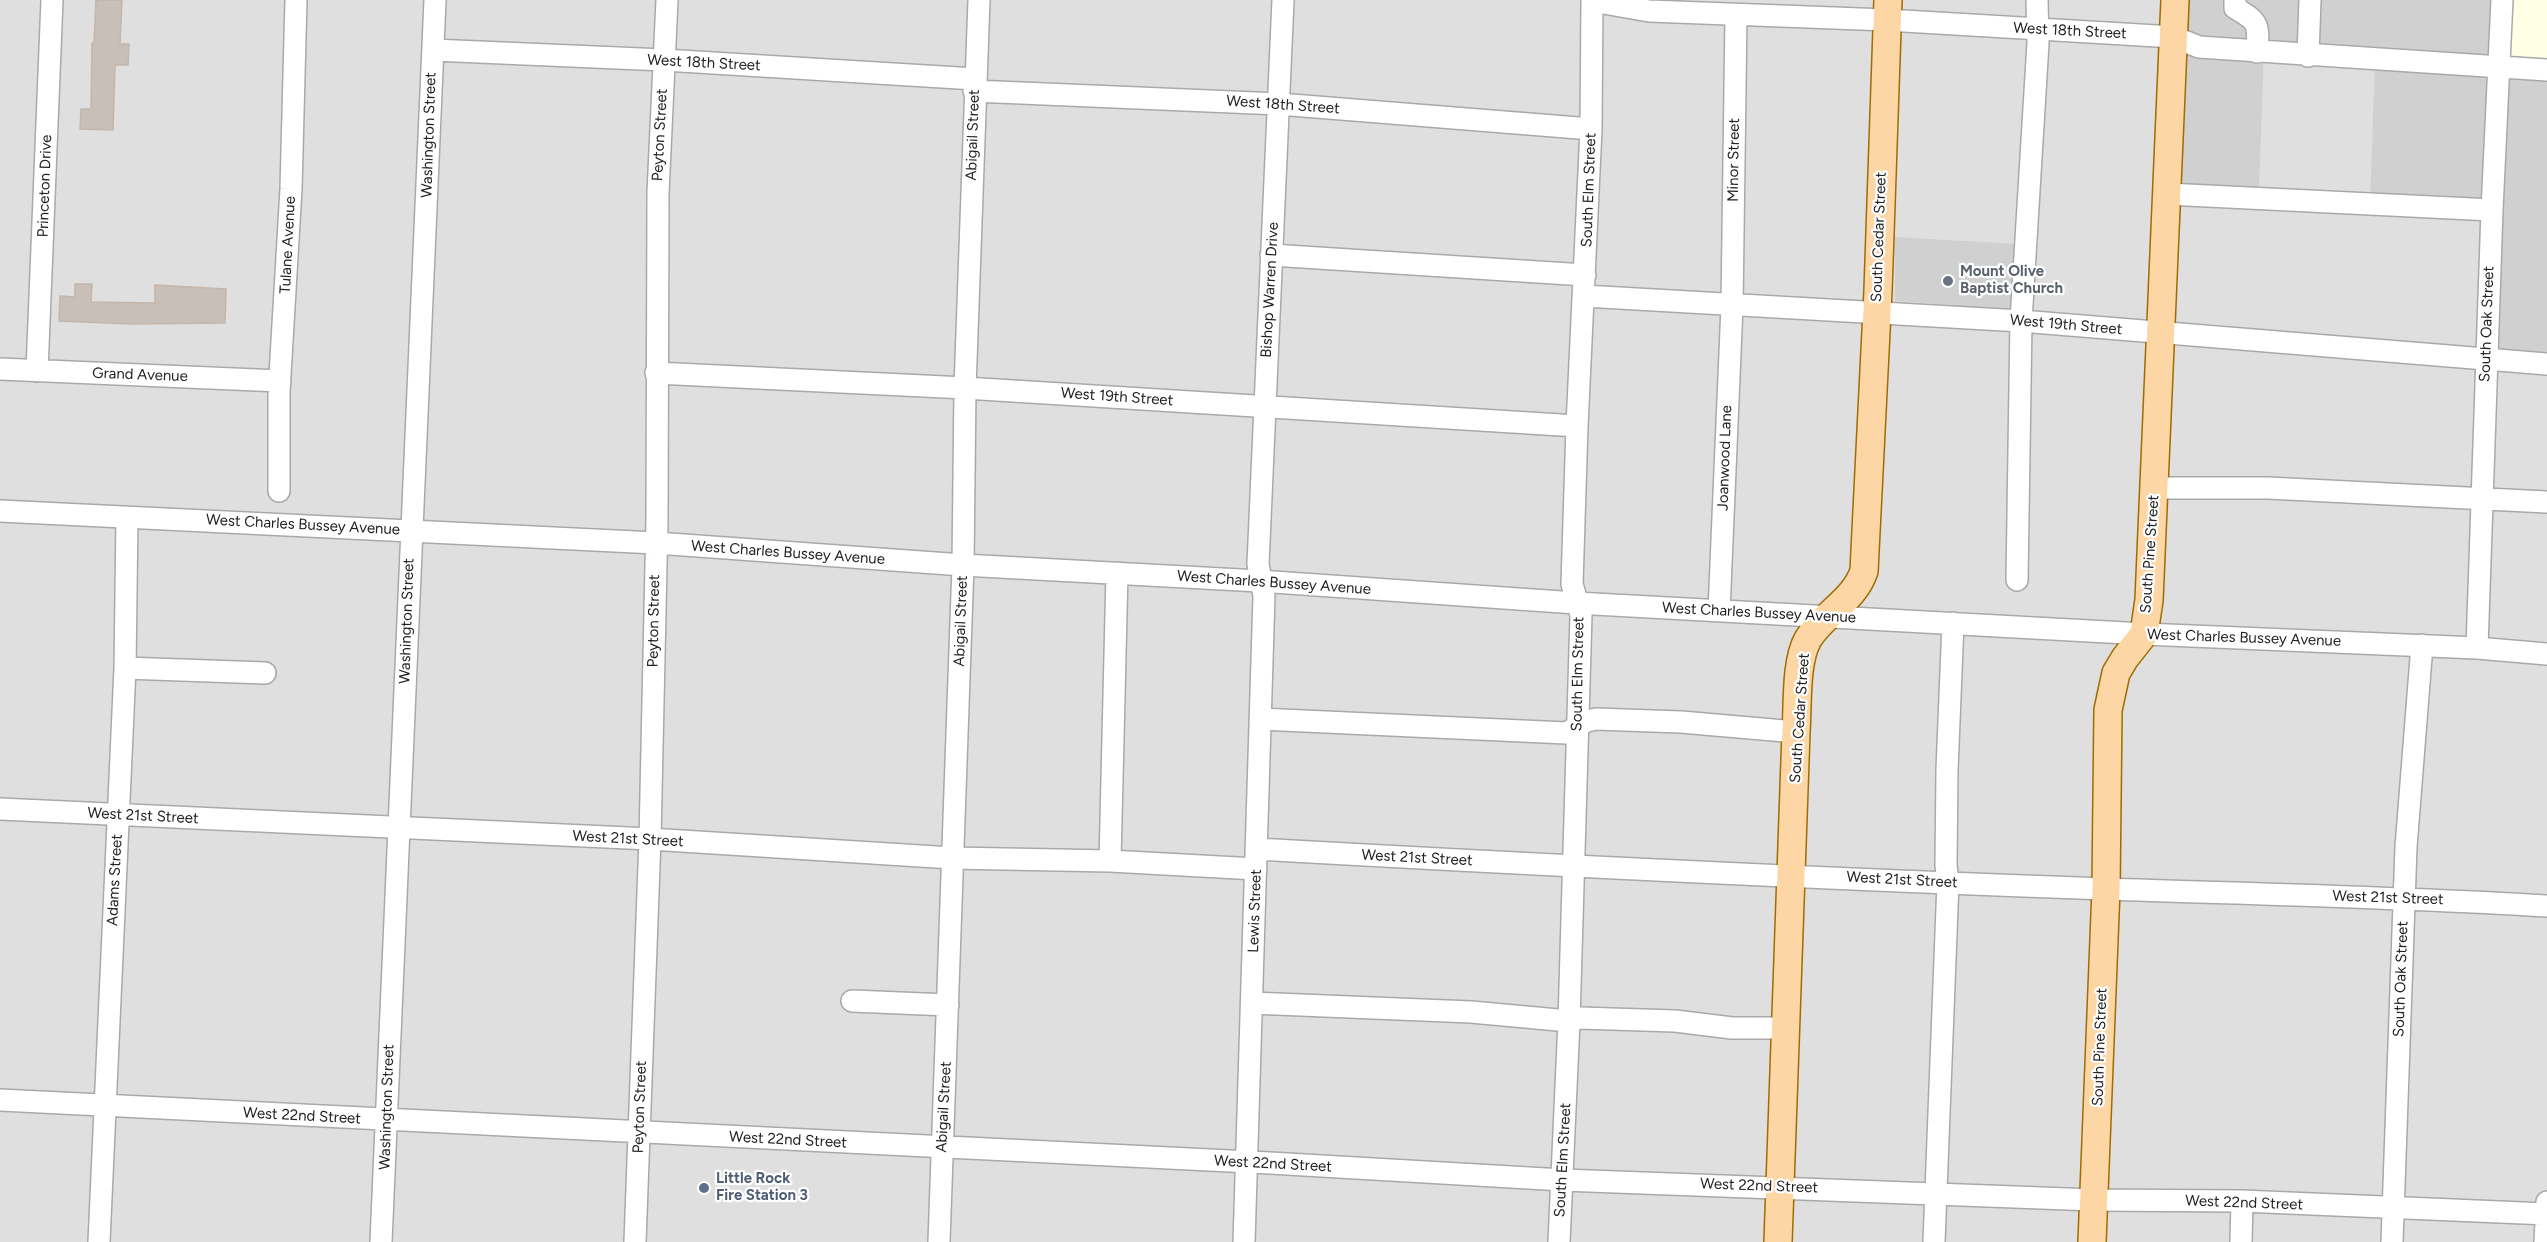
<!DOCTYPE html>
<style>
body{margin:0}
canvas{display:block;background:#f2efe9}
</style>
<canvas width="2547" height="1242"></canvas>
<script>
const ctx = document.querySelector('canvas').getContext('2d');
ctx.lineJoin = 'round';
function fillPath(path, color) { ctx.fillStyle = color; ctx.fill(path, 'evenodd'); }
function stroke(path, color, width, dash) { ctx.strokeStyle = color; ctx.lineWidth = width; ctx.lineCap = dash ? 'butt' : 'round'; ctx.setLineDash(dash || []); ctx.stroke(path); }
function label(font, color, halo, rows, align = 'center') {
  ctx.font = font + ' Figtree,sans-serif'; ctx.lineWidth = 4.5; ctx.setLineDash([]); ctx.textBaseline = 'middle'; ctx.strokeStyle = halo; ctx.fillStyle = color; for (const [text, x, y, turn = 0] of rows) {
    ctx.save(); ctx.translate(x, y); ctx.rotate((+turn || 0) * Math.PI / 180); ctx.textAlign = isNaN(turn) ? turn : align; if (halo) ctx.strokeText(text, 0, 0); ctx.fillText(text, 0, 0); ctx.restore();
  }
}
const residential = new Path2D(`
 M0,0h2175l84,197 5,-145 112,8 116,150 55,155v877h-2547z`);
const education = new Path2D(`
 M2502,0h45v70l-48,-3z`);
const religious = new Path2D(`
 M2175,0h327l-3,67 48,3v295l-61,-6 5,-149 -121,-6 5,-144 -111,-7 -5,144 -92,-3z
 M1895,237l122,7 -6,65 -116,-8z`);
const building = new Path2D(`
 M96,0h26l-2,44h9l-1,21h-13l-2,65 -33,-1 1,-20h10l1,-66 2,1z
 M75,284h17l-1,18 64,1v-18l71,4 -1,34 -93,1 -73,-3 1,-25 15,1z`);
const minor = new Path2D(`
 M2235,0v8c24,14 24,16 22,44
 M1592,1l57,10 238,9 287,17 25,10 348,23
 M433,50l231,10 311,19
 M2308,56l2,-56
 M974,91l305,13 312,25
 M2167,194l325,16
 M1271,255l314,20
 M1584,296l437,25 526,43
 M0,369l280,12
 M37,371l15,-371
 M656,373l309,15 612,38
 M2155,488h113l279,14
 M279,491v-99l12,-203 5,-189
 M0,511l656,32 307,22 296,16 317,22 568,31 333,14 70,6
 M2017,580l4,-259 17,-278 -1,-43
 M1719,611l13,-305 4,-291
 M2477,648l15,-438 10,-210
 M125,668l140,5
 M1260,719l306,14 21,-12 9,-2 85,3 115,10
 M0,809l650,30 302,19 158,3 146,8
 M1257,849c283,16 566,30 849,40 147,5 294,8 441,17
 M1110,861l7,-288
 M852,1001l96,4
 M1252,1003l219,9 98,9 11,-3 95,3 57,7h54
 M0,1100l1270,63 293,17 531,20 148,1 305,13
 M99,1242l26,-574 2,-151
 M381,1242l54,-1242
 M635,1242l15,-403 7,-319 1,-327 9,-193
 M939,1242l24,-677 2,-177 14,-388
 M1244,1242l20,-646 -6,-32 25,-564
 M1559,1242l10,-221 12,-406 -9,-31 5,-158 14,-297 1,-129
 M1934,1242l14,-360 -2,-17 1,-95 6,-147
 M2241,1242l1,-41
 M2392,1242l14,-395 16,-202
 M2545,1242l2,-40`);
const major = new Path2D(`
 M1778,1242l18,-510c2,-26 -1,-70 12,-93 16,-26 46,-38 56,-68l14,-280 10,-291
 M2092,1242l14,-353 2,-179 8,-37 9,-15 19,-24 5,-34 26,-600`);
const markers = [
 [1948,281,6,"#6b7280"],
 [704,1188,6,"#5c6f8a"]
];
const streetNames = [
 ["West 18th Street",2070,31,3],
 ["West 18th Street",704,63,3],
 ["West 18th Street",1283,105,4],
 ["Washington Street",429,135,-88],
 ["Peyton Street",660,135,-87],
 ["Abigail Street",973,135,-88],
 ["Minor Street",1734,160,-89],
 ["Princeton Drive",45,186,-88],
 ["South Elm Street",1589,190,-88],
 ["South Cedar Street",1879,237,-88],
 ["Tulane Avenue",288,245,-87],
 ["Bishop Warren Drive",1270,290,-87],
 ["South Oak Street",2487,324,-88],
 ["West 19th Street",2066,325,5],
 ["Grand Avenue",140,375,2],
 ["West 19th Street",1117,397,4],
 ["Joanwood Lane",1725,458,-88],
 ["West Charles Bussey Avenue",303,525,3],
 ["West Charles Bussey Avenue",788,553,4],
 ["South Pine Street",2150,554,-86],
 ["West Charles Bussey Avenue",1274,583,4],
 ["West Charles Bussey Avenue",1759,613,3],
 ["Washington Street",407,621,-88],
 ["Peyton Street",654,621,-89],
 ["Abigail Street",961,621,-88],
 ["West Charles Bussey Avenue",2244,638,2],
 ["South Elm Street",1578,674,-89],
 ["South Cedar Street",1800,718,-86],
 ["West 21st Street",143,816,3],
 ["West 21st Street",628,839,3],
 ["West 21st Street",1417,858,3],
 ["Adams Street",115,880,-87],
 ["West 21st Street",1902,880,3],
 ["West 21st Street",2388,898,2],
 ["Lewis Street",1255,911,-88],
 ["South Oak Street",2401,979,-88],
 ["South Pine Street",2100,1047,-88],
 ["Washington Street",387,1107,-88],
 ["Peyton Street",640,1107,-88],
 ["Abigail Street",944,1107,-87],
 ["West 22nd Street",302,1116,3],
 ["West 22nd Street",788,1140,3],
 ["South Elm Street",1563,1160,-87],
 ["West 22nd Street",1273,1164,3],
 ["West 22nd Street",1759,1186,2],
 ["West 22nd Street",2244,1203,2]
];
const worshipNames = [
 ["Mount Olive",1960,272],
 ["Baptist Church",1960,289]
];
const serviceNames = [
 ["Little Rock",716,1179],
 ["Fire Station 3",716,1196]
];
fillPath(residential, '#e0dfdf');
fillPath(education, '#ffffe5');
fillPath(religious, '#d0d0d0');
fillPath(building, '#c7bfb8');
stroke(building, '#c4b6ab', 1.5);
stroke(minor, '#a9a9a9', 24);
stroke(major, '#a06b00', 30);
stroke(minor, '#fff', 21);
stroke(major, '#fcd6a4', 27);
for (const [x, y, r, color] of markers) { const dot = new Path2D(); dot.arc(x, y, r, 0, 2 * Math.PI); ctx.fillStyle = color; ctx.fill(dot); stroke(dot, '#fff', 2); }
label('15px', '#222', '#fff', streetNames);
label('bold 15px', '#5b616d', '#fff', worshipNames, 'left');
label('bold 15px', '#4e5e75', '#fff', serviceNames, 'left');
</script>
